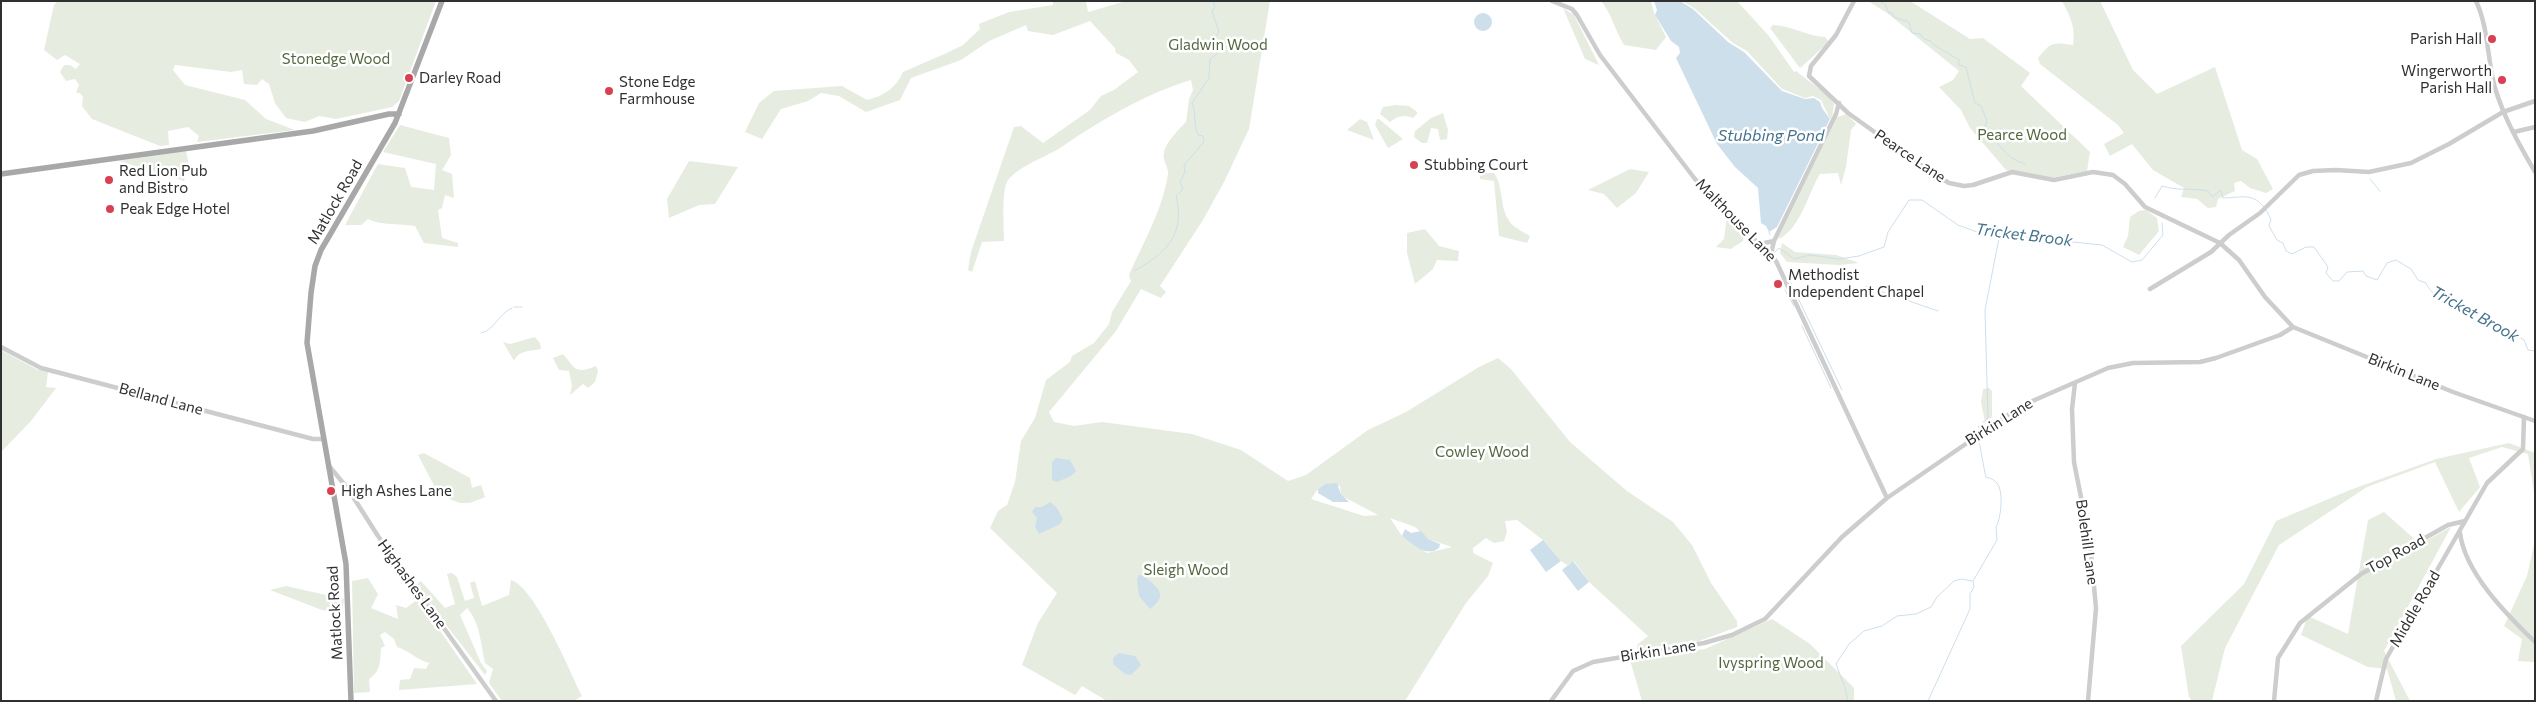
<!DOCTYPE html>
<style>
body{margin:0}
#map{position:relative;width:2536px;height:702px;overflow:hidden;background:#fff;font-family:Commissioner,sans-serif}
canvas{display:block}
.frame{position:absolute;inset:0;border:2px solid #303030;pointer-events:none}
</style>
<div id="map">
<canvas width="2536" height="702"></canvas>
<div class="frame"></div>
</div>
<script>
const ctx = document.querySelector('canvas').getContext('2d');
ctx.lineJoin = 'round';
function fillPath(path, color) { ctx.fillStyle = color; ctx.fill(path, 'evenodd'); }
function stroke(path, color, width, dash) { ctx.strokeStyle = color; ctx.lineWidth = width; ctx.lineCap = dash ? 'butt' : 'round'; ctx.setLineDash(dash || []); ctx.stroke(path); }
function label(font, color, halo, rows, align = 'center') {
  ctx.font = font + ' Commissioner,sans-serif'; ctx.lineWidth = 5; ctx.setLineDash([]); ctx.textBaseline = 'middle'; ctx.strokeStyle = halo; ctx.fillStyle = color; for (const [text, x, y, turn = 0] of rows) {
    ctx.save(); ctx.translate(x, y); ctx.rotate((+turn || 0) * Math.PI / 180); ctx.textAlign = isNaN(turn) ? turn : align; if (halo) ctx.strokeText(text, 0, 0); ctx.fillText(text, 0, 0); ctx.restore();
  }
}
const green = new Path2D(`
 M58,1h378l-37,100 -7,6 -56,12 -17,-3 -14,6 -19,-4 -11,-15 -6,-19 -7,-5 -5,6 -13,-1 -2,-14 -11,2 -56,-7 -2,5 12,15 60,15 21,19 29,11 -98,12 2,-6 -11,-9 -20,4 1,14 -9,1 -68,-27 -10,-13 1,-9 -3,-4h-4l3,-8 -4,-6 -9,2 -6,-9 4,-7h6l6,4 4,-5 -15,-9 -8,5 -13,-10 10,-45z
 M1053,1h33l2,11 38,-11h144l-21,128 -24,51 -22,40 -43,66 6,6 -5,6 -20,-9 -25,42 -67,81 5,10 20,4 28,-4 90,12 49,16 47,31 18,-6 62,-45 38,-18 73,-45 19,-9 13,11 59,73 57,49 46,31 19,23 19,38 26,38v6l-38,14 -62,8v-4l11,-9 -59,-54 -15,-21 -7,4 -6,-4 -18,-21 -26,-20 -12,1 2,11 -3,9 -10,2 -8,-5 -13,10v5l20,10 -5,13 -22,27 -61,98h-298l-25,-15 -7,9 -53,-30 16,-42 19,-30 -67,-65 8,-17 9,-6 8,-23 6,-41 14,-23 11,-38 24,-18 2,-6 22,-13 15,-19 3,-12 19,-31 -2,-6c14,-32 34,-66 39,-101 1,-7 -6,-13 -4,-22 2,-10 15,-23 22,-30l3,-23 4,-9 -2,-10c-46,14 -90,40 -128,66 -16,11 -43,19 -55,34 -7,10 -4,48 -4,61l-22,1 -10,30 -4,-2 3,-18 43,-125 7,-1 22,17 47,-33 11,-14 13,-6 24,-18 -9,-12 -13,-7 -1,-5 -25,-27 -37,14 -25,-4 -2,-6 -37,16 -28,19 -50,18 -11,22 -34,12 -27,-16 -18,-3 -13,8 -27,8 -19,30 -17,-7 14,-29 15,-12 68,-5 25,14c17,-4 29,-12 36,-28l46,-20 14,-7 17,-16 -1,-5 30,-12 44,-7zM1325,484l15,2 1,8 3,3 34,18 -14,1 -53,-17 7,-10zM1390,518l25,9 13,12 24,8 -25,6 -25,-17z
 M1601,1h50l3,12 12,24 -10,13 -32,-5c-9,-14 -12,-31 -23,-44z
 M1682,1h55l32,35 25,36 2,-1 31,24 7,9 -2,13 -2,2 -9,-19 -8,-4 -8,2 -23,-9 -35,-38 -14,-8 -39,-35z
 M1868,1h42l60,38 13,-1 47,35 -9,13 69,66 -3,19 -36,7 -45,-8 -36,-42 -9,-18 -22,-23 14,-7 6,-9 -72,-58z
 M2062,1h38l33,69 24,24 58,-27 27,83 15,9 16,30 -7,4 -16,-5 -9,-7 -7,2 1,8 -17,8 -2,8 -8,1 -11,-9 -16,-2 3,-9 -31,-18 -21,-26 -22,12 -6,-12 20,-11 -6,-8 -78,-61 -2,-6c13,-16 14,-16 35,-13 3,-17 -3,-29 -11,-44z
 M1563,8l11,7 25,50 -14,-6z
 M1773,25c20,1 37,12 52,12l4,5 -29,26 -30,-40z
 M1396,105l13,1 8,6v2l-4,4c-8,-4 -16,-2 -23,4l-10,-8 3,-7z
 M1443,113l5,17 -1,9 -7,1 -2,-11 -7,-1 -4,15h-5l-8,-6 1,-6 16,-13z
 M1847,114l9,10 -5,6 -5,37 -5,18 -3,-12 -18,1c-12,19 -19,54 -41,65v-3l58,-119z
 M1360,119l7,3 7,18 -27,-10z
 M1377,119h2l24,20 -15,9 -13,-23z
 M400,125l49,13 2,17 -9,15 10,4 2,24 -9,-3 -3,13 -4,2 4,28 16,5v4l-34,-4 -9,-17c-16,-3 -33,0 -47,-7l-7,6h-16l33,-61 27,4 6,19 23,3 2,-26 -53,-12z
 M186,151l3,14 -5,16 -65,-20z
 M689,161l49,6 -23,37 -16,1 -30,13 -2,-19z
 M1630,169l19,3 -13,21 -19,15 -13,-14 -16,-4z
 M1480,173h14c10,14 5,35 16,49 4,6 14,10 20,14l-3,7 -28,-7 -5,-55 -14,-2z
 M2146,210l11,8 2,13 -20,24 -16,-8 5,-11 2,-19 9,-6z
 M1727,215l17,21 -1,5 -12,8 -15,-2 8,-8z
 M1425,229l14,17 20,5 -1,10 -21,-1 -4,9 -18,15 -8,-31v-20z
 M1782,243l13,9 41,3 23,8 -20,2 -52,-3 -7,-9z
 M535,337l5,6 1,6c-11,2 -22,1 -27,12l-11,-19 7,2z
 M1,350l35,19 12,3 -2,15 10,1 -25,33 -30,31z
 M563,354c12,14 12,21 33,12l2,5 -3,11 -7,6 -5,-4 -13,11 2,-9 -3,-15 -10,-1 -6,-12z
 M1989,388l3,3v26l-7,5 -4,-20 2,-13z
 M2509,443l26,10v46l-7,-45 -26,-7 -33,11 11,29 -21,25 -24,-50 -68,25 -88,58 -54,103 -13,53h-20l-3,-4 -8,-51 63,-62 32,-63 74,-31 86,-31z
 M424,453l46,25 2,10 9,-3 4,12 -15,6h-10l-21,-8 -21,-40z
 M2384,512l36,32 31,-17 -67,124 26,50h-14l-9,-32 -19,-2 -67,-32 7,-19 40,18 20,-114z
 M2535,540v122l-17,-1 4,-22 -18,-13 23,-50z
 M452,573l5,4 8,24 9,-3 -4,-15 5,-2 7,25 27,-11 2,-15c24,7 59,92 71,116l-8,5h-72l-13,-18 4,-14 -8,-6c-4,-18 -5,-41 -18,-55l-7,7 21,48 6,8 -2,4 -70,-90 6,-4 24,27 10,-4 -8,-30z
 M368,578l10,16 -7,14 27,11 -2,-14 10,3 12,-9 59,85 -78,6 1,-10 10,-1 4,-11 12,1 3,-6c-12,-3 -19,-12 -32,-16l-3,-8 -9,-7 -5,3 5,11 -4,2c-1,14 0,23 -12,31l1,13 -16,1 -2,-112z
 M286,586l58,13 -2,14 -20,-3 -52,-20z
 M1772,619l38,25 44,44v13h-212l-12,-41 75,-11z`);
const water = new Path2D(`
 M1654,1h26l13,8 35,33 16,10 38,39 23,8 9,-1 6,4 2,6 8,11 -53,108 -8,5 -3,-6 -5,-3 -3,-35 -23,-21 -18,-23 -41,-86 4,-5 -1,-6 -8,-6 -16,-26 2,-5z
 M1474 22a9 9 0 1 1 18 0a9 9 0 1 1-18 0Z
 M1056,458l14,2 6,11 -5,5 -14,6 -5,-2v-18z
 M1337,483l4,11 8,8h-16l-15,-9v-4l7,-5z
 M1050,502l7,6 6,11 -3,5 -21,10 -4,-7 2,-9 -5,-6 3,-5h7z
 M1405,529l6,4 10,-2 7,8 12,5 -1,4c-13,10 -26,-4 -37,-12z
 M1543,540l18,21 -15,11 -16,-22z
 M1573,561l16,21 -11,9 -16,-21z
 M1139,575h4c12,11 28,19 7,34l-11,-13 -2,-17z
 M1119,653l16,3 6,9 -10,10 -6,-1 -12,-10v-6z`);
const stream = new Path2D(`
 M1879,1l6,3 4,9h3l2,4 15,5 3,11 8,1 4,5 7,2 3,4 25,15v5l7,2 9,36 6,3 6,15 -2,5c13,16 19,32 40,38
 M2370,179l10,12
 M2155,198l7,-12c15,5 30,2 46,5l4,6 9,-7 2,8c17,0 29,-6 41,9
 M2266,210l5,9 -2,7 8,14 6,3 3,8 6,3 14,-7h8l14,20 -2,6 7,8h6l8,-9 16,-1 3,5 11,4 10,-17 9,-3 15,9 7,11 8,3c4,11 18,18 29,20l45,26 12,4 12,7 4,10 7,1
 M1769,232l1,3
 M1774,253l5,-5 15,11 16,-4 29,4 20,-3 25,-9 4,-15 21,-32h13l36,25 19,7 125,13 30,17 10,-2 21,-25 -1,-12
 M1134,271c31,-17 52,-36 42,-75l7,-7 -3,-7 5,-10 -1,-7 20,-23 -1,-6 -5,-1c-5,-12 -1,-20 -6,-32l17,-25 1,-19 8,-6v-6l-6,-5 7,-10 -7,-21 3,-4 -2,-6
 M1788,277l54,113
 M1866,286l72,25
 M1785,290l9,16
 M514,307h8
 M1802,326l29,62
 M481,333c13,-2 18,-20 31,-25
 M1982,430l-4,-3 10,-9 -3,-108 15,-77
 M1848,701l-3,-13 -9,-24 13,-20 15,-13 18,-5 15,-10 19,-2 15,-7 6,-10 17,-16 7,-2 11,2
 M1928,701l42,-92v-15l4,-7 -1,-6 24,-41 -1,-13c5,-8 8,-36 1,-44 -2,-3 -7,-5 -11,-6l-1,-4 -6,-32 10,-6 -3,-3`);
const minor = new Path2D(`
 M1552,1l20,8 5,6 23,40 95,124 81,82 111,237
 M1854,1l-18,34 -25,31 -2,10 39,37 84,60 17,10 15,3 9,-1 39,-13 42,8 39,-8 20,3 12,9 20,23 75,36 19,17 26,37 28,30 160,65 82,29
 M2476,1c13,28 11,58 19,87 9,30 25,58 40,84
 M2514,132l21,-5
 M1760,244l14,-3
 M1771,254l3,-13 62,-127 3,-11
 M2150,289l61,-37 18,-17 31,-22 39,-38 14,-4 23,-1 33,2 42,-9 38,-19 54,-32 32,-11
 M1,347l40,21 272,71h11
 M2075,383l-3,26 2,53 16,81 6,65 -8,93
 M330,467l18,22 30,47 118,165
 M2460,533c5,40 47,82 75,109
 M1551,701l22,-30 20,-9 111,-19 28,-8 33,-16 77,-82 45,-39 134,-92 87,-38 25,-5 67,-1 16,-4 64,-23 13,-8
 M2274,701l4,-43 22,-35 61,-49 87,-49 17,-4
 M2376,701l10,-42 101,-176 36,-34 1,-32`);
const major = new Path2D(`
 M1,174l312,-43 76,-17h10
 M351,701l-5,-137 -39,-221 4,-50 4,-27 6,-16 74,-127 47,-122`);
const markers = [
 [2492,39,5,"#d74151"],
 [409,78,5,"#d74151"],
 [2502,80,5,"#d74151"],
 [609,91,5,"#d74151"],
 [1414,165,5,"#d74151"],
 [109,180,5,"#d74151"],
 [110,209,5,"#d74151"],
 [1778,284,5,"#d74151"],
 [331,491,5,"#d74151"]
];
const poiNames = [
 ["Parish Hall",2482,39,"right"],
 ["Wingerworth",2492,71,"right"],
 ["Parish Hall",2492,88,"right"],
 ["Darley Road",419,78],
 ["Stone Edge",619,82],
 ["Farmhouse",619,99],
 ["Stubbing Court",1424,165],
 ["Red Lion Pub",119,171],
 ["and Bistro",119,188],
 ["Peak Edge Hotel",120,209],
 ["Methodist",1788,275],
 ["Independent Chapel",1788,292],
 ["High Ashes Lane",341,491]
];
const parkNames = [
 ["Gladwin Wood",1218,45],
 ["Stonedge Wood",336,59],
 ["Pearce Wood",2022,135],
 ["Cowley Wood",1482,452],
 ["Sleigh Wood",1186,570],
 ["Ivyspring Wood",1771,663]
];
const streetNames = [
 ["Pearce Lane",1910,156,34],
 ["Matlock Road",335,202,-60],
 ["Malthouse Lane",1736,220,46],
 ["Birkin Lane",2404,372,22],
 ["Belland Lane",161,399,15],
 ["Birkin Lane",1999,422,-32],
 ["Bolehill Lane",2087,542,82],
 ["Top Road",2396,554,-29],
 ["Highashes Lane",412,584,54],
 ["Middle Road",2415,609,-60],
 ["Matlock Road",335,613,-93],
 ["Birkin Lane",1658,651,-9]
];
const waterNames = [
 ["Stubbing Pond",1771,136],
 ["Tricket Brook",2024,235,7],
 ["Tricket Brook",2475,314,29]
];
fillPath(green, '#e6ecdf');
fillPath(water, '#cddfea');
stroke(stream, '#cddfea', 1);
stroke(minor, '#cdcdcd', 4.5);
stroke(major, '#a8a8a8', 5.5);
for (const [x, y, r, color] of markers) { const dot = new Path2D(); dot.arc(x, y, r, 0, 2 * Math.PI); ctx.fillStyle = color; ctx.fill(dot); stroke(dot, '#fff', 2); }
label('15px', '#303030', '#fff', poiNames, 'left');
label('15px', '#546840', '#fff', parkNames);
label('15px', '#303030', '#fff', streetNames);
label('italic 16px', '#44728c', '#fff', waterNames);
</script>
